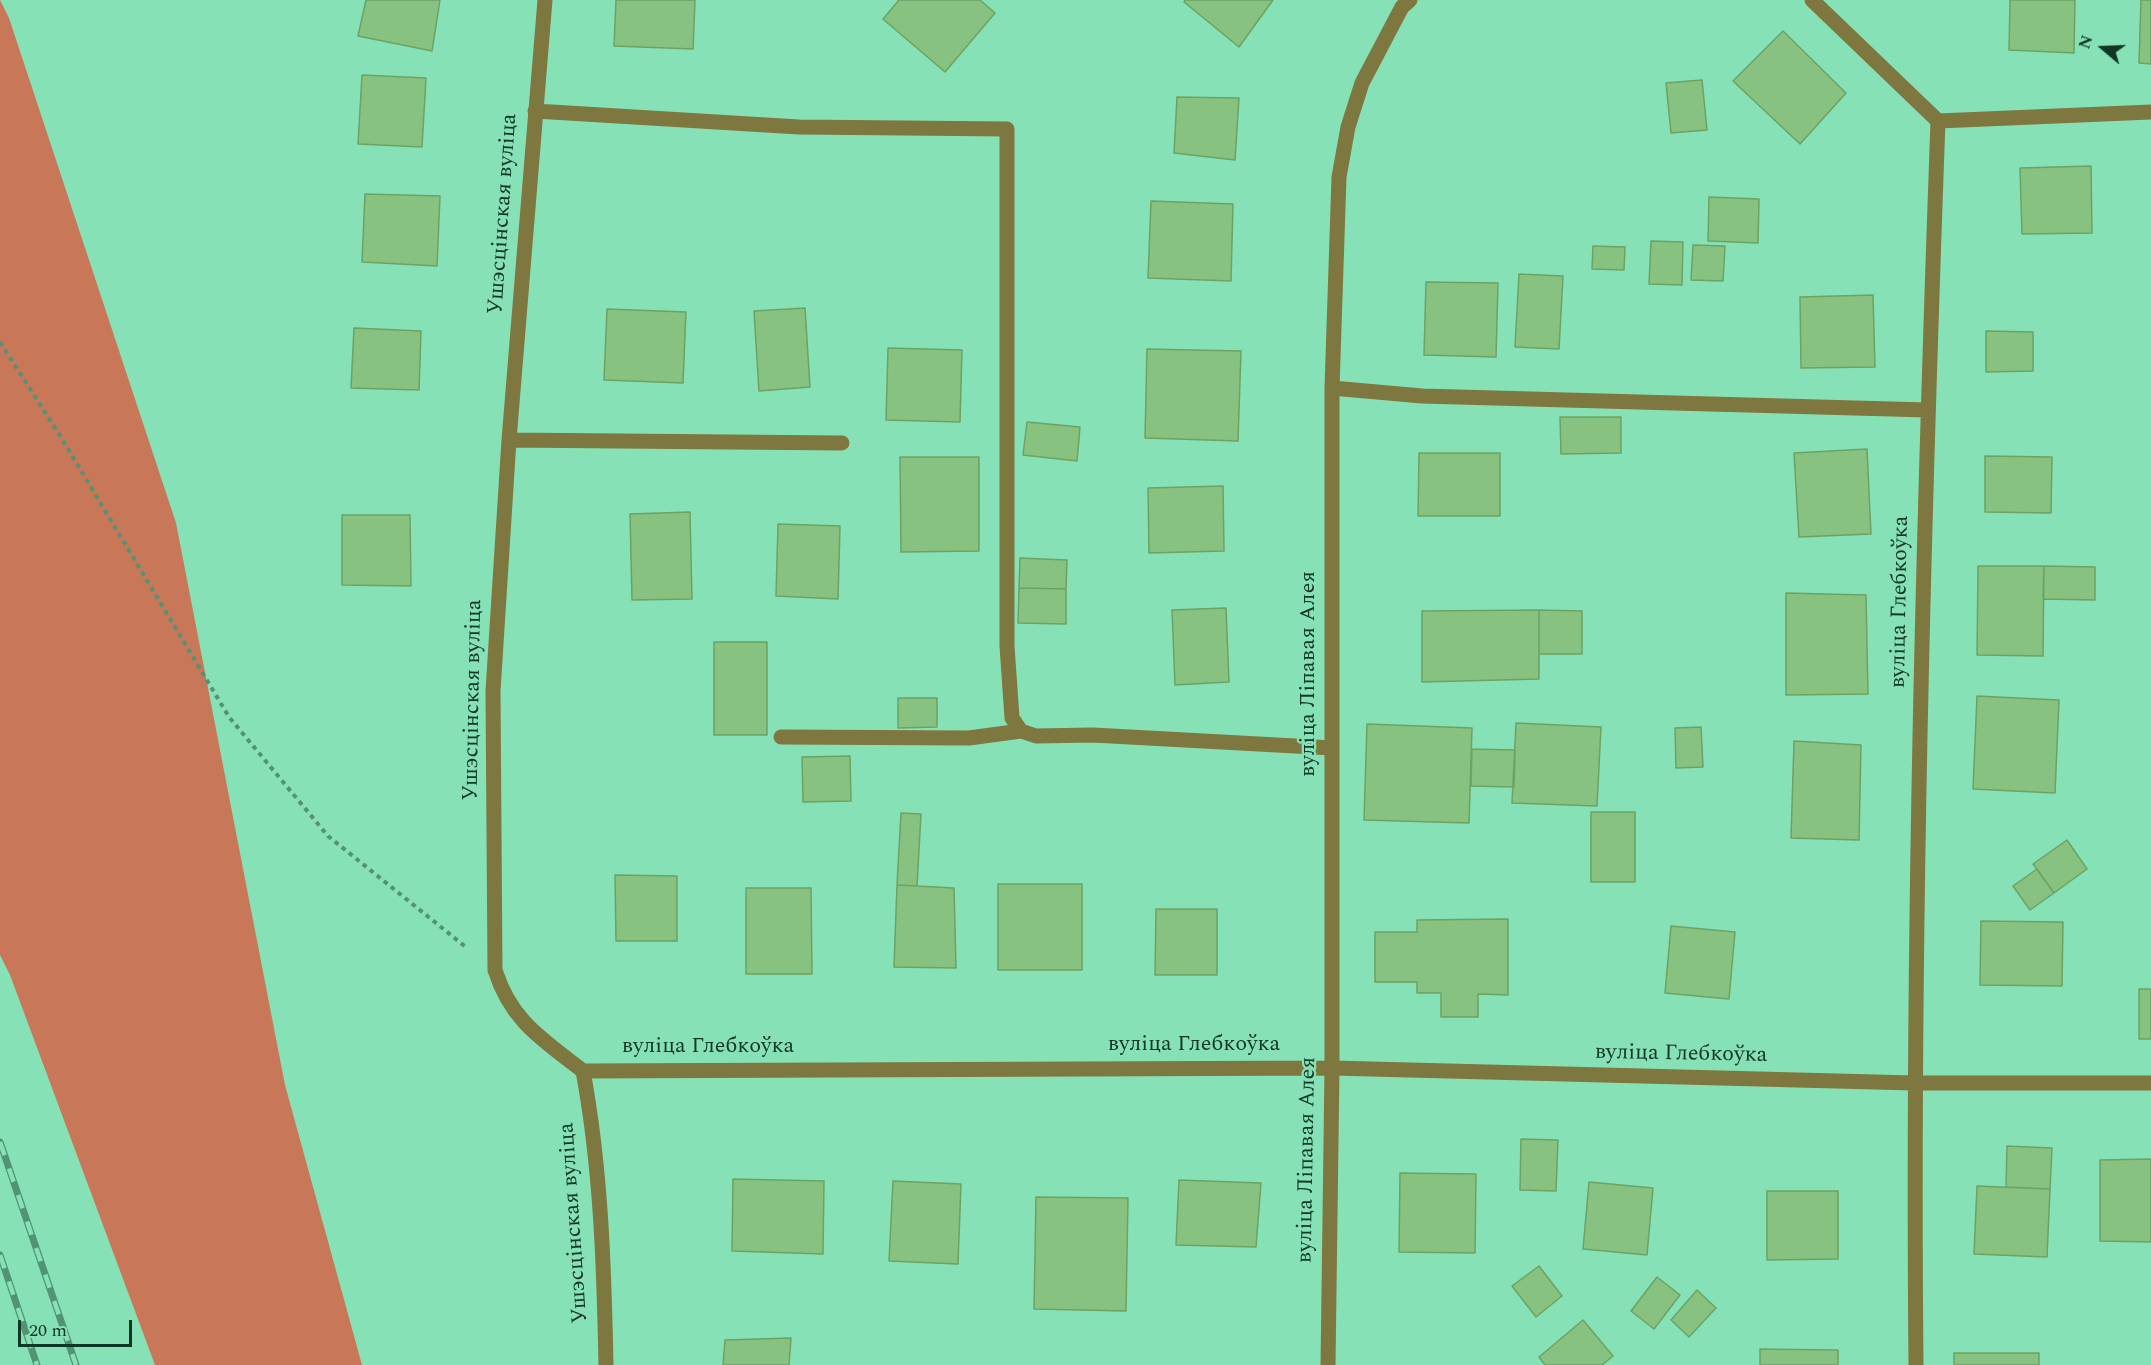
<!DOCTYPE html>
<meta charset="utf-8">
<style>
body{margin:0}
#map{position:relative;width:2151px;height:1365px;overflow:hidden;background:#87e1b6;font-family:Spectral,serif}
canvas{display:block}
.north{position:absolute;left:2073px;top:18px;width:60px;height:60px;-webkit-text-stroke:4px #87e1b6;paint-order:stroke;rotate:289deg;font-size:16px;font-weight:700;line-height:24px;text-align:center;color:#103626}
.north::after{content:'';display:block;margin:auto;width:21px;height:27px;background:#103626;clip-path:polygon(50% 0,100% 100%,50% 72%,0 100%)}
.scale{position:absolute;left:18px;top:1320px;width:114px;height:27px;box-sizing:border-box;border:3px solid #103626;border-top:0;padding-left:8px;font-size:18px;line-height:21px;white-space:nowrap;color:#103626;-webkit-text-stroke:4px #87e1b6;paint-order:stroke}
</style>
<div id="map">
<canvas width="2151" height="1365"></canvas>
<div class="north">N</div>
<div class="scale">20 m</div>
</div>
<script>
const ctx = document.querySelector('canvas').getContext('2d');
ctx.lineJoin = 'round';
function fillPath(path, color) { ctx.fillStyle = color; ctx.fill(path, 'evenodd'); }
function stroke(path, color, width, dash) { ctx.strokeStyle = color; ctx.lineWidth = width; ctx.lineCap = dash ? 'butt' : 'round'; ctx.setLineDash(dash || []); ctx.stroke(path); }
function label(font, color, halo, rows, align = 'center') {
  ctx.font = font + ' Spectral,serif'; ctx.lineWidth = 4.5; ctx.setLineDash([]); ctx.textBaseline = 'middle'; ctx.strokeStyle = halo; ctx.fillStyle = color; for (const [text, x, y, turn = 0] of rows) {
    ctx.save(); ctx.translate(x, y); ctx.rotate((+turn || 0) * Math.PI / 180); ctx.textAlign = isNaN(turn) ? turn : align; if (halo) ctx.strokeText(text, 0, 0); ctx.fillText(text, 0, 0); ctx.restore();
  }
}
const forest = new Path2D(`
 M0,0l9,18 167,505 109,562 77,280h-207l-145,-390 -10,-20z`);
const building = new Path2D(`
 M366,0h74l-8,51 -74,-15z
 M616,0h79l-2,49 -79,-3z
 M899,0h81l15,13 -50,59 -62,-53z
 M1185,0h88l-34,47 -55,-45z
 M2010,0h65l-1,53 -65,-3z
 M2141,0h10v64l-12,-1z
 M1783,31l63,62 -46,51 -67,-63z
 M362,75l64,3 -4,69 -64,-3z
 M1702,80l5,50 -36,3 -5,-50z
 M1177,97l62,1 -4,62 -61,-7z
 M2091,166l1,67 -70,1 -2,-66z
 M365,194l75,2 -3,70 -75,-4z
 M1709,197l50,2 -1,44 -50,-2z
 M1151,201l82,3 -2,77 -83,-3z
 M1651,241l32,1 -1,43 -33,-1z
 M1693,245l32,1 -2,35 -32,-1z
 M1593,246l32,1 -1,23 -32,-1z
 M1519,274l44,2 -4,73 -44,-2z
 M1426,282l72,1 -2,74 -72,-2z
 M1873,295l2,72 -74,1 -1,-71z
 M805,308l5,79 -51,4 -5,-80z
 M607,309l79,3 -3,71 -79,-3z
 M354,328l67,3 -2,59 -68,-2z
 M1986,331l47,1v39l-47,1z
 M888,348l74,2 -2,72 -74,-2z
 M1147,349l94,2 -3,90 -93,-3z
 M1560,417h61v36l-60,1z
 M1027,422l53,5 -3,34 -54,-6z
 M1867,449l4,85 -72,3 -5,-84z
 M1419,453h81v63h-82z
 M1985,456l67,1 -1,56 -66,-1z
 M900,457h79v94l-78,1z
 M1223,486l1,65 -75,2 -1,-65z
 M690,512l2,87 -60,1 -2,-86z
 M342,515h68l1,71 -69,-1z
 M778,524l62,2 -2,73 -62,-3z
 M1020,558l47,2 -1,29 -47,-1z
 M1978,566h66l-1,90 -66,-1z
 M2044,566l51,1v33l-52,-1z
 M1019,588l47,1v35l-48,-1z
 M1786,593l80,2 2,99 -82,1z
 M1226,608l3,74 -54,3 -3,-75z
 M1539,610v69l-117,3v-71z
 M1539,610l43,1v43h-43z
 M714,642h53v93h-53z
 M1977,696l82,4 -4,93 -82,-4z
 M898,698h39v29l-39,1z
 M1516,723l85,4 -4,79 -85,-3z
 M1367,724l105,4 -3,95 -105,-3z
 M1701,727l2,40 -27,1 -1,-40z
 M1794,741l67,4 -2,95 -68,-2z
 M1472,749l43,1 -1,37 -43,-1z
 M850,756l1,45 -48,1 -1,-45z
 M1591,812h44v70h-44z
 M901,813l20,1 -4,72 -20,-1z
 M2067,840l20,29 -33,24 -21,-29z
 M2037,869l17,24 -24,17 -17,-24z
 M615,875l62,1v65h-61z
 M998,884h84v86h-84z
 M897,885l57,3 2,80 -62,-1z
 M746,888h65l1,86h-66z
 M1156,909h61v66h-62z
 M1508,919v76l-30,-1v23h-37v-24h-24v-11h-42v-50h42v-12z
 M1981,921l82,1 -1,64 -82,-1z
 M1671,926l64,6 -6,67 -64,-6z
 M2139,989h12v50h-12z
 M1521,1139l37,1 -2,51 -36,-1z
 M2007,1146l45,2 -2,41 -44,-2z
 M2151,1159v83l-51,-1v-81z
 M1400,1173l76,1 -1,79 -76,-1z
 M733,1179l91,2 -1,73 -91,-3z
 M1179,1180l82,3 -5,64 -80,-2z
 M893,1181l68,3 -3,80 -69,-3z
 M1589,1182l64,6 -6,67 -64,-6z
 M1977,1186l73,3 -3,68 -73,-3z
 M1767,1191h71v68l-71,1z
 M1036,1197l92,1 -2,113 -92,-2z
 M1539,1266l23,30 -26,21 -24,-31z
 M1657,1277l23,18 -26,34 -23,-18z
 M1697,1290l19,18 -27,29 -18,-17z
 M1583,1320l30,36 -11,9h-57l-6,-8z
 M791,1338l-2,27h-66l2,-25z
 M1760,1349l78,1v15h-78z
 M1954,1353h85v12h-85z`);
const path = new Path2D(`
 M0,342l59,92 170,283 99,119 139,112`);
const minor = new Path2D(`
 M545,0l-36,440 -16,251 2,279c16,51 47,69 88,101 18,97 21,195 23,294
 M1812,0l126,121 213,-9
 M535,111l264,16 208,2v517l5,72 9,13 15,5 57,-1 239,13
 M1332,388l90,8 505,14
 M509,440l333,3
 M781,737l188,1 52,-7
 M583,1071l749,-3 582,15h237
 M1328,1365l4,-297v-680l7,-211 9,-50 14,-44 40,-76 8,-7
 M1916,1365c-4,-415 7,-829 22,-1244`);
const rail = new Path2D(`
 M0,1142l76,223
 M0,1255l37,110`);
const streetNames = [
 ["Ушэсцінская вуліца",504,214,-86],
 ["вуліца Глебкоўка",1901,602,-89],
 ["вуліца Ліпавая Алея",1310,674,-90],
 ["Ушэсцінская вуліца",474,700,-89],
 ["вуліца Глебкоўка",1194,1046],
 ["вуліца Глебкоўка",708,1048],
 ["вуліца Глебкоўка",1681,1055,1],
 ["вуліца Ліпавая Алея",1308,1160,-89],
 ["Ушэсцінская вуліца",575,1223,-94]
];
fillPath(forest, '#c87858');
fillPath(building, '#87c281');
stroke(building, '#6ba365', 1.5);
stroke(path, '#519374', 4, [4.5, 4.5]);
stroke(minor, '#7e773f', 15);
stroke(rail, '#519375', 7);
stroke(rail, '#87e1b6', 4.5, [14]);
label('22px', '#103626', '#87e1b6', streetNames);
</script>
